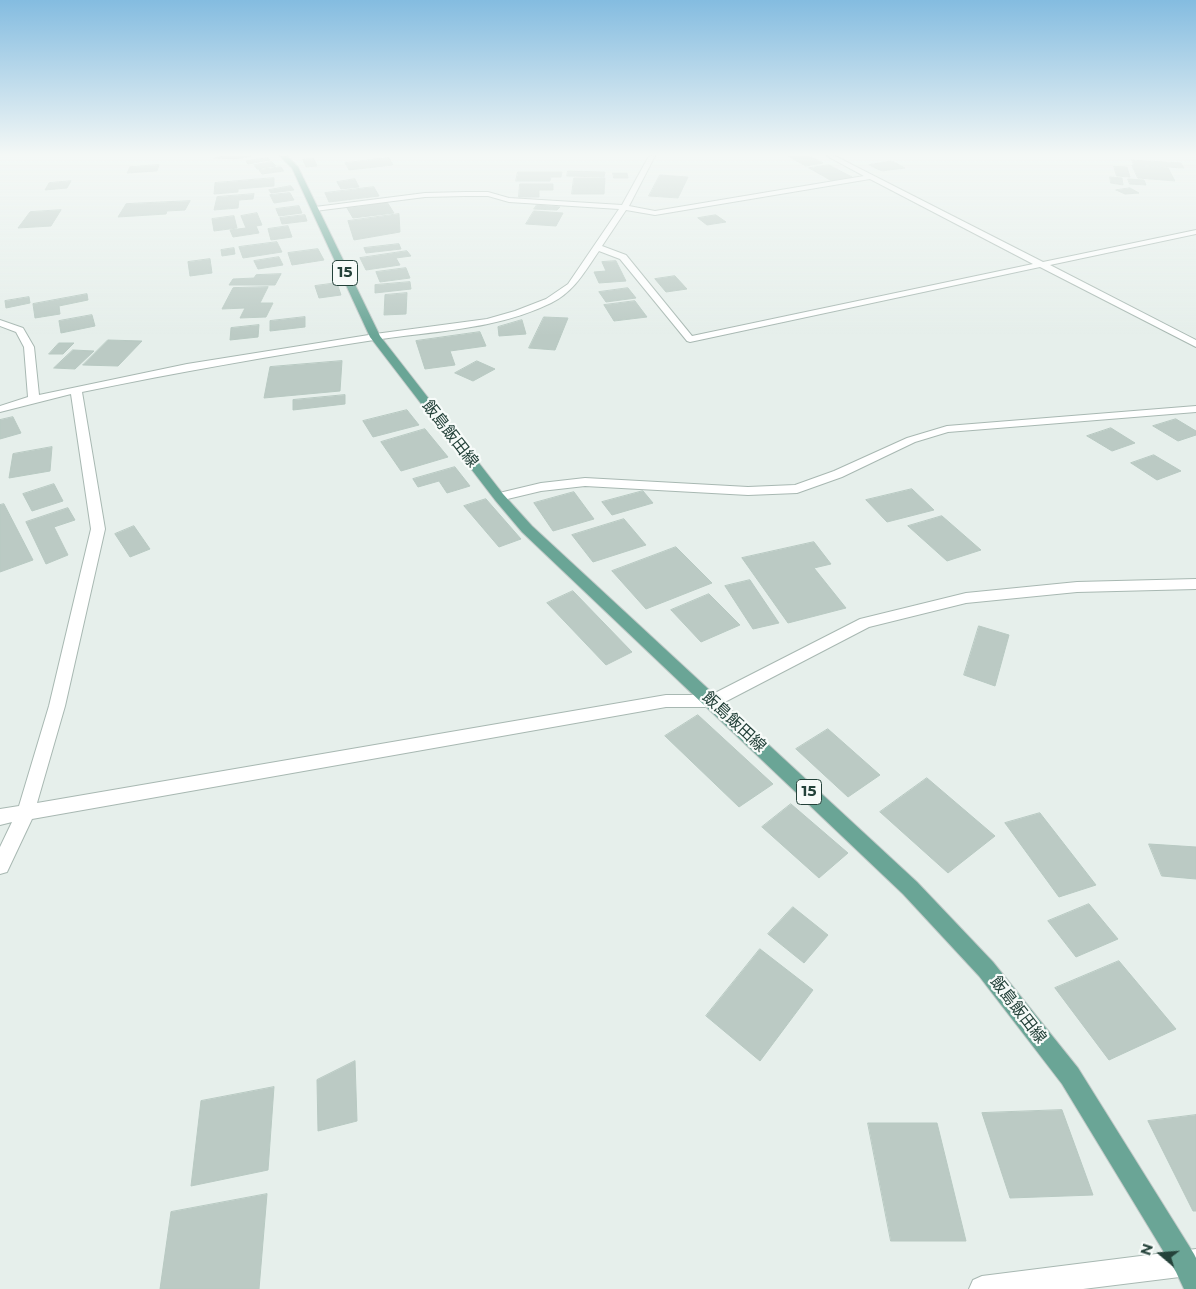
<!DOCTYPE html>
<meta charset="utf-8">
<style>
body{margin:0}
#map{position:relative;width:1196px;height:1289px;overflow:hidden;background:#e6efeb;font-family:Montserrat,sans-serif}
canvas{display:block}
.north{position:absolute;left:1136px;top:1229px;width:50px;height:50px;-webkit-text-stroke:4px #f7fbf9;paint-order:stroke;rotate:288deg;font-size:14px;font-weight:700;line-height:20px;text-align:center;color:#24423a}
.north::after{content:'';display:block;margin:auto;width:18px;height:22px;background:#24423a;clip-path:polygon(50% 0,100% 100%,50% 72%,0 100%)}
</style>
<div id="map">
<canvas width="1196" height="1289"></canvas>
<div class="north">N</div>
</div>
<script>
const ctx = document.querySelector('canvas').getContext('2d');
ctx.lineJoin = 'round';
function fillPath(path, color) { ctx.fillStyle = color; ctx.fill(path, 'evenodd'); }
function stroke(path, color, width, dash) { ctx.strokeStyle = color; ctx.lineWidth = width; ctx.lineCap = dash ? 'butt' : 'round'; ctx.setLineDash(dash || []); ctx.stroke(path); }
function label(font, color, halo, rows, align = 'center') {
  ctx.font = font + ' Montserrat,"Noto Sans JP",sans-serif'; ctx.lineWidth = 4.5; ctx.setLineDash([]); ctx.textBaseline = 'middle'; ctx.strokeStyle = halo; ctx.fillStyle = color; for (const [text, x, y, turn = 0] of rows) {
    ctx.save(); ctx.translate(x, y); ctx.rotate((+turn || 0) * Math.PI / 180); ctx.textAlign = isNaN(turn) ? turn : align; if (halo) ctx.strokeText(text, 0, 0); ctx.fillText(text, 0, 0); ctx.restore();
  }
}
const building = new Path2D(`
 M226,156h25l-15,3 -22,-1z
 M788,156h21l14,7 -17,3z
 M268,158l2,2 -22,4 -2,-3z
 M389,158l4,7 -44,5 -4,-7z
 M314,159l3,7 -11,1 -3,-7z
 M1132,160l49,3 3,5 -50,-3z
 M892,161l13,7 -23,3 -13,-6z
 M272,162l4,4 -19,3 -3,-4z
 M159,165l-2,6 -30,2 3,-6z
 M829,165l23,12 -20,4 -23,-13z
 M1132,165l36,3 7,13 -37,-3z
 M1114,166l13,1 3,10 -13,-1z
 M281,167l3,4 -22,3 -3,-4z
 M568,171l37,1 -1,5 -37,-1z
 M518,172h44l-1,5h-10l-1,4h-34z
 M613,173h14l1,5h-14z
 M660,175l28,2 -10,21 -29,-2z
 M1110,177l12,1 1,7 -12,-2z
 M274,178v8l-36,3v3l-24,2 1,-11z
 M574,178h31l-1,16h-32z
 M355,179l4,8 -18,2 -4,-7z
 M1128,179l16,1 2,5 -16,-1z
 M71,181l-4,7 -22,2 4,-7z
 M520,184h33v6h-14v7h-20z
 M291,186l3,4 -23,3 -2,-3z
 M374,187l5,9 -50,6 -4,-9z
 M1130,188l9,5 -14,1 -9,-4z
 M290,193l4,7 -20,3 -4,-8z
 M254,194l-1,5 -14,1 -1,8 -24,2 3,-13z
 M190,201l-5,9 -18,1 -1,3 -48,3 8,-13z
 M387,202l7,11 -41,5 -6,-10z
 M537,205l23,2 -3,3 -23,-1z
 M299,206l3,7 -23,3 -3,-7z
 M61,210l-10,16 -33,2 12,-16z
 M534,211l29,2 -7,13 -30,-2z
 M257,213l5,12 -6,1 3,7 -26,4 -3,-7 16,-2 -5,-12z
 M399,214l1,18 -46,8 -6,-19z
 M305,215l2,6 -25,3 -2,-6z
 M716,215l10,7 -19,3 -9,-7z
 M234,216l3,12 -23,3 -2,-12z
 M288,226l4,11 -21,3 -3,-11z
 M277,242l5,10 -39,6 -4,-11z
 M399,244l2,5 -35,4 -2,-5z
 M234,248l1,6 -13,2 -1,-6z
 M318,249l6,11 -32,5 -4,-12z
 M407,251l4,5 -15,2 4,7 -34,5 -6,-12z
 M279,257l4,8 -25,4 -4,-8z
 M210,259l2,14 -22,3 -2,-14z
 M616,261l10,20 -27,2 -5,-11 12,-1 -4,-9z
 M406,268l4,10 -30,4 -4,-10z
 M281,274l-6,11h-46l4,-6 21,-1 2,-3z
 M675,276l12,13 -21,3 -11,-13z
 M410,282l1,7 -36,4v-8z
 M337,283l4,12 -22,3 -4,-12z
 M268,287l-8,16h13l-7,14 -26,1 5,-10 -23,1 11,-21z
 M628,288l8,10 -30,4 -7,-10z
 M407,293l-1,21 -22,1 1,-20z
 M87,294l1,6 -29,6 1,8 -25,4 -2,-14z
 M29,297l1,6 -24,5 -1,-7z
 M635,301l12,16 -33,4 -10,-16z
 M92,315l3,11 -34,7 -2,-12z
 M305,317v10l-35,4v-10z
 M544,317l24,1 -13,32 -26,-2z
 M522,320l4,14 -27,2 -1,-9z
 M259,325l-1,12 -28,3 1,-12z
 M480,332l6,14 -36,5 5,14 -30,4 -9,-28z
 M108,340l34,1 -24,25 -35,-1z
 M59,343h15l-11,11h-14z
 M73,350l21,1 -19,18 -21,-1z
 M342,361l-2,30 -76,7 6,-31z
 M477,361l18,8 -22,12 -18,-8z
 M345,395v9l-52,6v-10z
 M407,410l12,15 -46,12 -10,-16z
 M13,417l8,16 -21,6v-19z
 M1176,419l20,12v4l-18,6 -25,-15z
 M1111,428l24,15 -23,8 -25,-15z
 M425,429l23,28 -47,14 -20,-29z
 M52,447l-2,24 -41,7 4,-24z
 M1154,455l27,16 -24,9 -26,-17z
 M455,467l15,19 -23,7 -8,-12 -21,6 -5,-8z
 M54,484l9,17 -31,10 -9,-17z
 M912,489l22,21 -47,12 -21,-22z
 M643,491l10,12 -41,12 -10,-13z
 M574,492l20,27 -41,12 -19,-28z
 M486,499l35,40 -22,8 -35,-41z
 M4,504l29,56 -33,12v-67z
 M68,508l7,12 -21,7 14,28 -22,9 -20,-42z
 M942,516l39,34 -34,11 -39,-35z
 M624,519l22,26 -53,17 -21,-27z
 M134,526l16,23 -20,8 -15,-23z
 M814,542l17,22 -17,4 32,40 -58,15 -46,-65z
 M676,547l36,36 -66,26 -34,-38z
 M750,580l29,43 -26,6 -28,-43z
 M573,591l59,61 -26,13 -59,-62z
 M709,594l31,31 -39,17 -30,-32z
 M979,626l30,9 -14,51 -31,-11z
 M698,715l75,69 -34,23 -74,-71z
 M828,729l52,46 -32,22 -52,-48z
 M927,778l68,58 -47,37 -68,-61z
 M791,804l57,49 -29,25 -57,-51z
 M1040,813l56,72 -37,12 -54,-74z
 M1149,844l47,3v32l-34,-3z
 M1089,904l29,35 -42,18 -28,-36z
 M793,907l35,28 -24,28 -36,-29z
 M760,949l53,41 -53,71 -54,-45z
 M1119,961l57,68 -67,31 -54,-72z
 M355,1061l2,60 -39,10 -1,-51z
 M274,1087l-6,83 -77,16 10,-85z
 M1062,1110l31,85 -83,3 -28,-85z
 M1196,1115v96h-3l-45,-90z
 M868,1123h69l29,118h-75z
 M267,1194l-8,95h-99l11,-77z`);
const minor = new Path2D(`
 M649,156h6l-26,50 26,5 209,-35 -37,-20h8l208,106 153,-32v4l-146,31 146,75v7l-156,-80 -350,75 -3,-1 -67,-82 -21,-8c-14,20 -25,41 -48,52 -55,27 -118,28 -177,37 -98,15 -195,32 -292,52l23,137 -40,177 -28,97 629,-108h45l149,-76 106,-26 111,-11 119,-3v10l-119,3 -111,11 -97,24 -150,78 -6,2h-47l-634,112 -25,53 -7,2v-27l12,-25 -12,3v-16l19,-3 30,-100 42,-177 -20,-135 -71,18v-6l28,-9 -4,-50 -8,-15 -16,-6v-6l23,8 11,19 5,48 148,-31 188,-30 112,-15 28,-8 31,-12 22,-15 51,-75 -110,-7 -21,-6h-22l-41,1 -110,14 -4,-2 4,-2 110,-14 41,-1h22l21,6 113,7zM870,179l163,85 -341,72 -66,-81 -24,-9 24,-36 29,5z
 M1196,406v6l-248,20 -33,10 -73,35 -45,16 -49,2 -163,-9 -44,5 -42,10 -6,-4 2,-3 46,-11 44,-5 163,9 47,-2 39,-14 73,-33 40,-12z
 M1196,1249v26l-113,14h-114l4,-9 9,-4z`);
const major = new Path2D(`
 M280,156h7l11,11 82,169 123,158 29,32 385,356 76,80 85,106 116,186 2,4v31h-12l-8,-17 -114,-188 -83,-108 -76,-82 -381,-362 -27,-32 -125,-163 -78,-169z`);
const shields = [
 [345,273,25],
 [809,792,25]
];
const shieldNames = [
 ["15",345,273],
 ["15",809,792]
];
const streetNames = [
 ["飯島飯田線",450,434,52],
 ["飯島飯田線",734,722,43],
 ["飯島飯田線",1018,1010,52]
];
fillPath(building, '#bbcac4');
stroke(building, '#b8c9c2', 1);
stroke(minor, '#a8b8b2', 2);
stroke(major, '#c2cac8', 2);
fillPath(minor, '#fff');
fillPath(major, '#6aa596');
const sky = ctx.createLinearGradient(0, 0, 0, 336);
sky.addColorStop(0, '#84bce0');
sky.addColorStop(0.46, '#f4f8f6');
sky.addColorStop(1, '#f4f8f600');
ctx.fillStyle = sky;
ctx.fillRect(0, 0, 1196, 336);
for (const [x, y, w] of shields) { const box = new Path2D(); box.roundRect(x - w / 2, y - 12.5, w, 25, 4); ctx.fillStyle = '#f7fbf9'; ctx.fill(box); stroke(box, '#24423a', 1); }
label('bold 15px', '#24423a', null, shieldNames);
label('16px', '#24423a', '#f7fbf9', streetNames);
</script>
